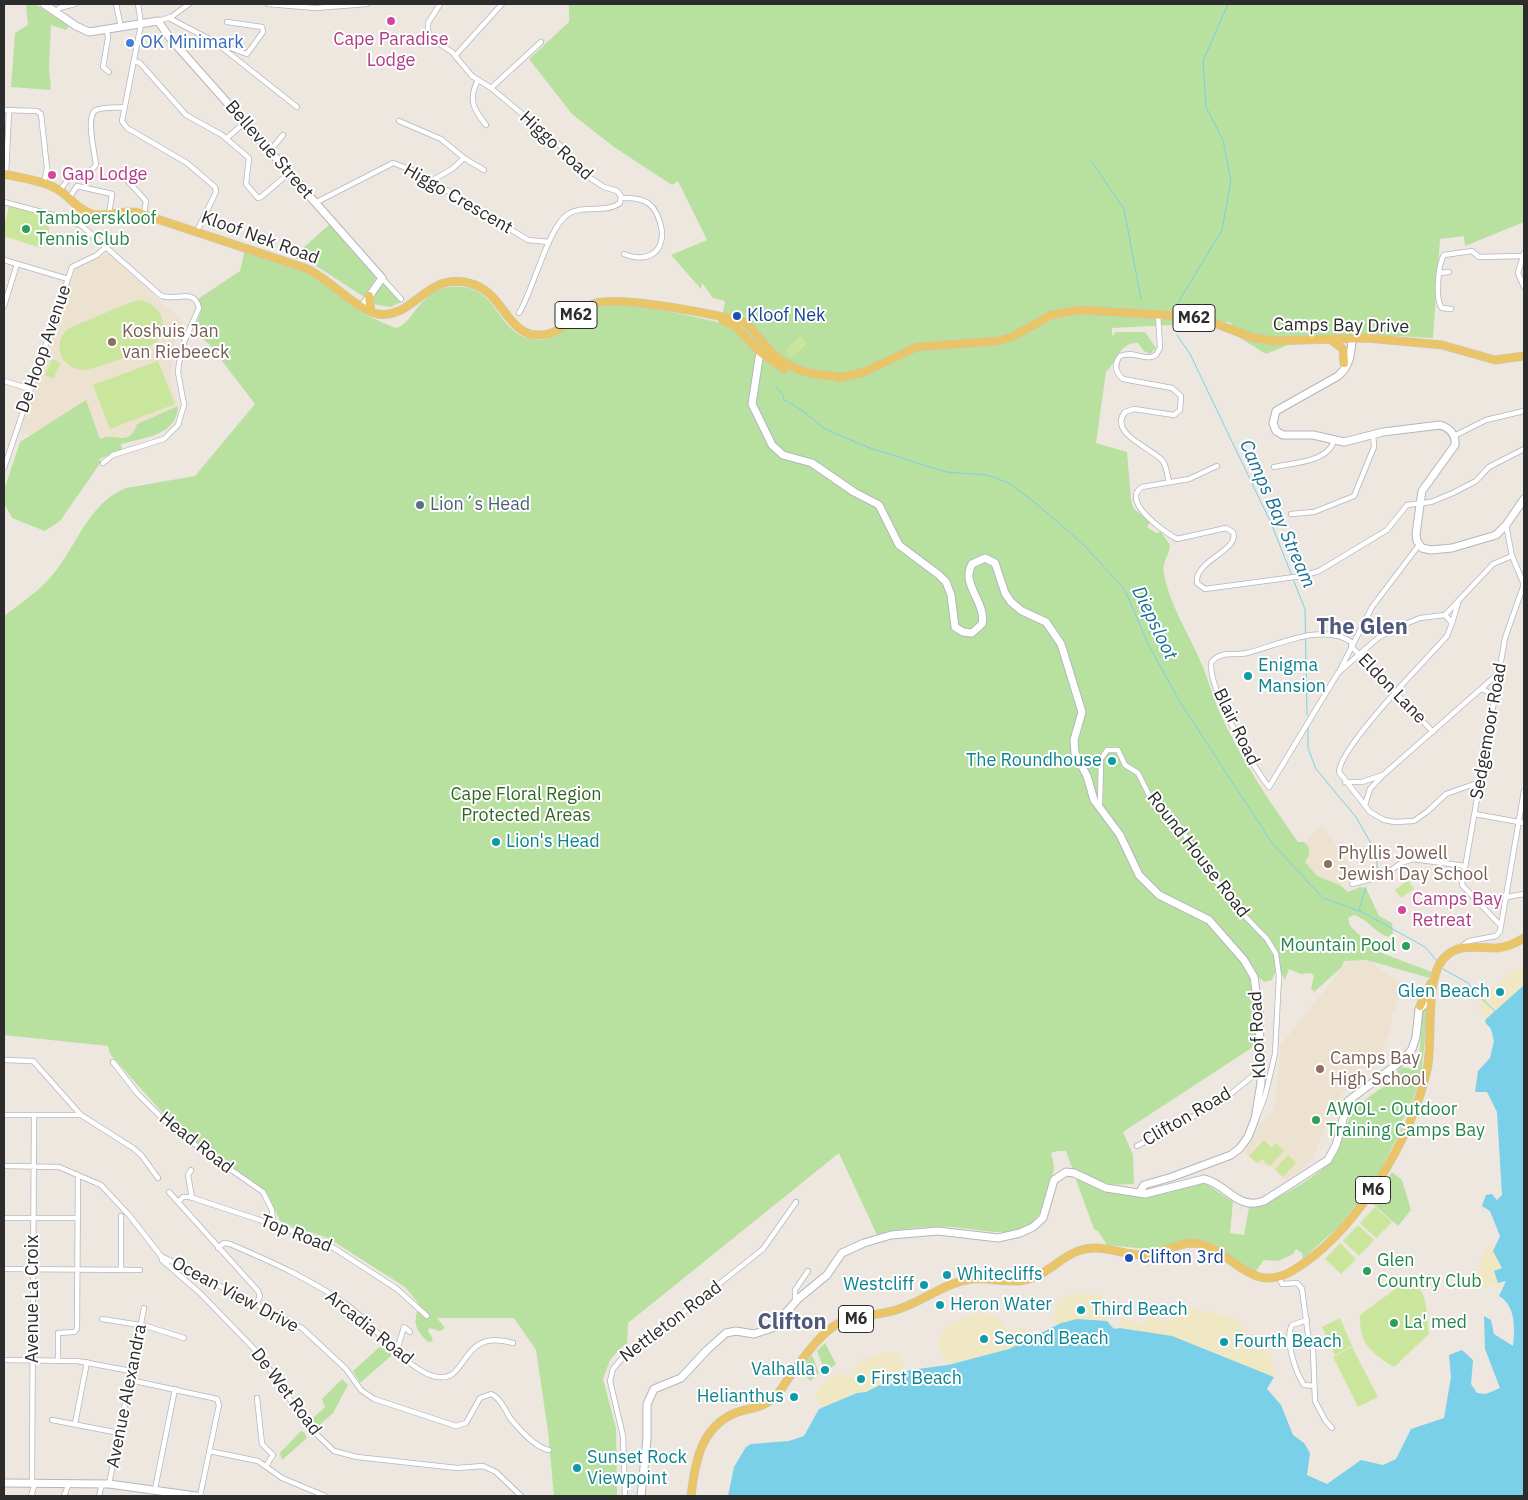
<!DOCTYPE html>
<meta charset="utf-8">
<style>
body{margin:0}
#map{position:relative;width:1528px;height:1500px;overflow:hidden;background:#ede7e0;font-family:"IBM Plex Sans",sans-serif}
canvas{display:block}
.frame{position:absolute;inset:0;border:5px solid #2c2c2c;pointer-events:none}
</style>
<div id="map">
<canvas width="1528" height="1500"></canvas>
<div class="frame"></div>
</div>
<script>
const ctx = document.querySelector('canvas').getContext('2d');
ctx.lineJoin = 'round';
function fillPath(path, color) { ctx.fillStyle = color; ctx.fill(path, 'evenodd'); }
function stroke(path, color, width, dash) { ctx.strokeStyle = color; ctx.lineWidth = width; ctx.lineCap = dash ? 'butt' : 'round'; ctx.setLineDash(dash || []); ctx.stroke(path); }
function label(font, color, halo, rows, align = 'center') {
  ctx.font = font + ' "IBM Plex Sans",sans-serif'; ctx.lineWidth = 4; ctx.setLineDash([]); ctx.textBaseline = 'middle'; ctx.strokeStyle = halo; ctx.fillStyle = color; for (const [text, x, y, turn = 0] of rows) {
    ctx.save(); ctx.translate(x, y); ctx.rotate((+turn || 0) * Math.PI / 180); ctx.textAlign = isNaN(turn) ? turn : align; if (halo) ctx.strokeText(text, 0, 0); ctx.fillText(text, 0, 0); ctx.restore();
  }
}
const education = new Path2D(`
 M108,254l76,68 -7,8 -7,49 8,27 -40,18 -3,8 -11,7 -20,-3 -4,3 -14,-38 -56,34 -10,-3 55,-164z
 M1322,824l35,53 -17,8 -23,-9 -20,-23z
 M1367,960l8,2 2,5 25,16 -7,27 -3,2 -1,19 -15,30 -7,2 -23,20 2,3 -14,20 -21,52 -12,12 -16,10 -12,-12 -16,-4 -12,-11 16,-30 14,-15 5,-62 68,-85z`);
const green = new Path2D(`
 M26,4h9l34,22 -3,4 -15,-5 -2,41 2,24 -40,-3 4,-54 13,-8z
 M569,4h955v218l-59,24 -1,-10 -24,3 -7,99 -33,-2 -27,6 -47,-5 -26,3 -34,14 -26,-16 -10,-16 -118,6v8l4,-4h29l11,16 -6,6 -6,-3 -6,-8c-19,-1 -21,19 -32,29l-10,71 31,9 4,47 2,9 17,14 -3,5 9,6 5,-1 9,13c0,10 -9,17 -6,29 6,31 22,55 35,84 8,17 13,36 20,53 21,47 50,90 79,131h6c8,8 6,12 1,20l12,14 23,9 8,7 12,-5 6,1 13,28 13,7 1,10 -5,4c-14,-5 -20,-18 -34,-22l-6,3 2,8 26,25 56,21 -3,6 -62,-18 -23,1 -2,6 -28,25 -3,-4 3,-12 -3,-3 -10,1 -12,-5 -4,11 -5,-9 -4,-1 -4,10 -7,2 -6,-4 -6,-12h-8l7,18 4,61 -133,87 10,23 1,29 -26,1 -35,-15 -7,-19h-8l-7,2c6,21 1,18 -3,37 -13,57 -50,41 -95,37 -24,-1 -53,1 -76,8l-38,-82 -211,170 -1,24 -4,-1 -13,14 -7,19 13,49 1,68h-63l-6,-65 -12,-81 -22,-32h-77l8,10 -5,3 -11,-3 -1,3 5,8 -2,3 -4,-1c-14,-14 -13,-19 -8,-37l-14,-17 -77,-49 -47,-15 -14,-30 -92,-66 -65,-73 -2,-8 -104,-11v-419c16,-12 32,-23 45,-37 27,-29 38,-76 77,-91l69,-12 60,-72 -46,-60 -15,-13 7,-20 -3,-12 42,-28 5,-22 67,26 52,39 31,14c18,-2 22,-37 56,-41 48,-5 44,46 81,52 32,6 41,-28 69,-33 28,-5 91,10 120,17l4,-22 -12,-3 -11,-15 -1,6 -30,-34 36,-15 -29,-59 -6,4 -58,-38 -42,-33 -43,-55 40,-37z
 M331,223l15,18 3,6 4,2 23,29 -12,19 -46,-30 -25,-10z
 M384,283l3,2 15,17 -12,5 -17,-3 -2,-3 3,-8z
 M86,400l14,39c15,-8 29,10 37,-15l41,-18c0,29 -35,32 -57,38l1,6 -23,9 2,3 -41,59 -15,10 -33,-13 -8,-15v-13l16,-48z
 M1423,1008h3l2,4 -7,65 -13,37 -5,5 -3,13 -27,52 -34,42 -36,33 -1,-6 -6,-4 -3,5 -15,7 -14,-1 -9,12 -65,-31 -43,8 -40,-4 -9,-14 -4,-2 -19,-52 23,12 50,8 55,-15 30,20 -3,31 14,2 5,-28c20,-1 77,-34 87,-53 9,-14 8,-32 20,-45 11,-13 29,-23 43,-33l-2,-5 4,-4 17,3z
 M1392,1172l10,8 9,30 -13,16 -26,-23z
 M384,1343l8,7 -1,6 -31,27 -7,-12z
 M825,1343l11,21 -5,4 -3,-3 -4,4 -7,-18z
 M812,1355l7,18 -9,8 -10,-12z
 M342,1379l6,6 -15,28 -18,16 -10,-14 2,-1 6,4 12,-11 -3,-8z
 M301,1431l3,1 3,6 -25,22 -2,-7z`);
const sand = new Path2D(`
 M1524,966v19l-38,34 -7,-10 3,-13 31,-26z
 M1489,1246l6,2 -1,3 8,17 -8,3 4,12 4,1 -4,5 -3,-5 -11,4 -7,-15 5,-19z
 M1075,1294h17l10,3 6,16 -1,8 -30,-2 -23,6c-1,-15 4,-29 21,-31z
 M1190,1307l44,11 16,15 11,5 11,22 2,17 -90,-36 -18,-6 -33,-4 -14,-5 2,-9 20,7 9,-8c32,13 18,-3 40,-9z
 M979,1313l18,3 10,14 19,-2 5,10 -22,11 -61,16 -11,-19c2,-21 25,-29 42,-33z
 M896,1352l5,5 5,15 -40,20 -9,1 -33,14 -8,-8c-1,-9 11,-21 20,-24 5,-2 10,1 16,-1l9,-14 20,-7z`);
const pitch = new Path2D(`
 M9,206l40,10v25l-8,7 -37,-12v-10z
 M140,300c19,3 31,25 17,41 -8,8 -64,30 -76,29 -8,-1 -15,-6 -19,-13 -5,-10 -2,-20 5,-28l64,-27z
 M801,336l6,8 -16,14 -6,-8z
 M52,359l9,4 -8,16 -8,-4z
 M158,361l17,43 -65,25 -17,-44z
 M1408,880l6,9 -13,9 -6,-8z
 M1264,1140l8,8 4,-5 8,8 -14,15 -8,-7 -5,4 -8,-7z
 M1288,1155l8,8 -13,14 -8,-8z
 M1375,1207l17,15 -16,16 -16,-15z
 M1358,1225l16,15 -15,16 -16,-15z
 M1340,1243l16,16 -15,15 -16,-15z
 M1409,1279c20,11 17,34 20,55l-35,33c-23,-14 -35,-23 -34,-52z
 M1340,1318l12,28 -17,9 -13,-28z
 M1352,1347l26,50 -20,10 -25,-50z`);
const water = new Path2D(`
 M1524,985v511h-796l6,-29 12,-20 5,-3 38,-3 15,-5 15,-27 38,-16 9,-1 44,-22 38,-5 61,-16 52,-26 16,-4 30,2 7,8 6,-1 52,8 102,41 -7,12 14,16 12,30 11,8 6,10 -3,22 20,9 34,-24 22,5 13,-6 15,-30 33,-11 7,-41 -2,-22 13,-5 11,10 -2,24 6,9 9,1 14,-6 -15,-39 -1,-33 7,4 3,14 19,12c2,-17 3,-40 -14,-50l7,-15 -8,2 -4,-12 8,-3 -9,-17 7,-15 -10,-25 -8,-5 4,-11 6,-1 5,6 5,-5 -5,-83 -10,-20h-12l3,-21 12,-13 4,-17 -3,-12 -6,-7 1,-3z`);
const stream = new Path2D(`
 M1092,162l32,47 17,90
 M1176,306l46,-76 9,-49 -8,-41 -17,-33 -3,-46 25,-57
 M1177,335l13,19 81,169 21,53
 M777,388l7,8 -1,3 17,10 25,20 42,18 79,25 41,3 22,8 29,22 46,40 41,45 23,54 32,58 92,141 51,55 39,14 63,35 12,14
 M1293,579l12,30 2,106
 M1308,726v22l8,21 40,48 21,37v19
 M1359,910l7,-23
 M1443,969l25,14 10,11
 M1480,997l15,14`);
const street = new Path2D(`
 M116,4l5,23
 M138,4l3,20 -19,97 5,7 60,35 28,24 1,5 -19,39
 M268,4l47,4 52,-4
 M440,4l-12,19v8l4,8 20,13 20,24 19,12 71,59 28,31 14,9 13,4 4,5 -1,7c-15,11 -36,1 -52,11 -20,13 -35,77 -49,99
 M56,12l3,-4 16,-4
 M169,18l46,24 82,65
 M158,21l13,-4 18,-13
 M107,30l1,8 -5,29 6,5
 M215,42l32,12 16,-22 -1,-5 -35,-5
 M455,56l47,-52
 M134,61l6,2 46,52 36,20 27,23 -3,26 12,14 3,-1 27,-23
 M478,80c-10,19 -5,29 8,45
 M491,88l50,-46
 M4,110l33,1 4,3 6,54 -3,16
 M399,121l42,18 23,19 20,12
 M227,138l17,-15
 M269,152l14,-17
 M6,175l3,-65
 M126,179l20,22 -2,13
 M431,181l21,-12 12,-11
 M60,190l9,-12 17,-2 10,-11c-1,-11 -11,-49 0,-55 7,-3 20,-2 28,-3
 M69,198l8,-12 35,8 -3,20
 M622,198c26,-1 35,7 40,33 1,25 -18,31 -38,23
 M4,202l64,17 14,7
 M315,203l78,-40 24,9 111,68 21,2
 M88,213l-6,13 78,69c13,8 34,-9 39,13l-15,34 -5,21 -1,9 6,33 -6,20 -14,14 -51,16 -10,8
 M1524,253l-6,20 6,14
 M4,260l64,19
 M1440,273l9,-1
 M382,278l19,21
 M4,306l13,-42
 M1451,309l-9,-1c-7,-8 -4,-44 2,-53l28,-4 7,6 44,-1
 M1158,314l2,34 -4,7c-11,7 -21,-5 -36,1 -6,8 -5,16 3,23l49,9 9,8 -1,14 -6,5 -40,-6 -9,3c-17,21 26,36 37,48 5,6 5,15 7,22
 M4,381l26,8
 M1454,436l32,-16 38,-9
 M1217,466l-28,13 -47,8c-22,14 22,45 35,52l49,-11 7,4c7,19 -39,28 -36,51l8,6 97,-13 17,-5 68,-41 20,-25 24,-3 22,-9 23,-12 13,-14 35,-18
 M1274,467c19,-4 55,-5 60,-27
 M4,468l68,-201 25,-12 9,-8
 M1291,514l23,-2 40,-16 20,-49 -1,-13
 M1445,615l7,8 -5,13c-21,24 -107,110 -108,136l31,40 14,8 11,2 19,-1 14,-10 18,-17 34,-12
 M1452,623l6,-20
 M1353,643c-30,-22 -76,3 -106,10 -13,3 -27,-3 -36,10 -2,27 41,102 58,124l69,-114 40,-35 15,-9 27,-11 25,-3 48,-51 19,-8
 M1351,646l82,86
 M1340,670l32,-63 47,-62
 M1482,689l14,7
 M1345,782h17l21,-7 116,-102
 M1365,805l5,-16 12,-13
 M1098,806l2,-3 1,-44 6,-9h11l7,15 13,8 13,26 24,20 28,45 36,46 28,29 9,15 3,22 -4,78 -10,42 -8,21
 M1475,814l49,9
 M1352,884l31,-8 18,-13 12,-4 52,7
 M1507,897l17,-3
 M1501,926l-39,-41 43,-247 18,-51v-5l-11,-26 -6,-31
 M1462,946l7,-5 27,-5 4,-5 24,-140
 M4,1060l29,1 48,54
 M113,1062l24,31 37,37 89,62 9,18 1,14
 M4,1115h77l52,33 9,8 16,22
 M1137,1146l84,-44 40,-33
 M4,1166l55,1 42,18 28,30 32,41 141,72 44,41 15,21 13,9 82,27 10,-3 14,-25 11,-4c9,4 14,15 19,24 9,11 25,30 39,32
 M191,1170l-3,5 4,23
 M169,1192l89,99 2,5 -4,9
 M178,1202l5,-5h7l133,44 74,48 30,27
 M121,1216v54
 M4,1218h73
 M218,1248l6,-5 6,1c42,18 85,37 121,64 23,18 56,61 82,68 38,11 23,-49 80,-33
 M161,1256l1,4 39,34 58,60 49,72 26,25 23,6 100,11 26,-2 13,6 25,24
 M4,1269l136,1
 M1279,1277l3,7 15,-1 5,6 6,46 5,15 2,51 10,19 7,8
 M795,1302v-12l13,-19
 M102,1319l44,7 38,12
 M1307,1320l-15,5c-8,14 4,48 12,60l10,1
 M397,1350l7,-23 6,5
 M4,1360l73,1 54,10
 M58,1360v-27l16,-1 3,-3 1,-154
 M130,1380l87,19 2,6 -19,91
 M257,1398l5,46 11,11 -7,11
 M52,1420l67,13
 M75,1424l12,-62
 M209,1451l49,10 24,17 43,18
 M32,1483l2,-368
 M109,1484l35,-176
 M155,1489l20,-100
 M31,1496l4,-13
 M64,1496l5,-13
 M99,1496l3,-12
 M625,1496l-2,-60 -13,-55 3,-12 15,-18 32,-20 103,-82 33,-47`);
const secondary = new Path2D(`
 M44,4l32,22 13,6 69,-11 12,17 212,240 -20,29
 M1352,339c-1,15 -2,27 -14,37l-62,35 -3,12 3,8 7,4h30l31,7 39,-10 57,-7c10,3 16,10 15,20l-33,46 -6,43 1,7 5,7 9,2 21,-2 44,-13 10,-10 18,-26
 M760,352l-8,52 20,41 11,10 29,8 42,29 25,13 20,40 40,30 7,7 5,13 4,32 8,5 9,1 10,-9c5,-21 -22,-40 -10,-60l13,-6 10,5 10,30 6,9 11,9 24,11 15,22 21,68 -8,28 1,13 12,23 7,24 26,35 19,40 20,20 50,25 35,40 10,17 5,34 2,72 -6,36 -7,18 -8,11 -9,7 -59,22 -28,8 -4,7
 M4,1483l105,1 87,12
 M641,1496l6,-57v-35l7,-15 27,-11 26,-28 19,-17 10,-2 18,3 18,-6 27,-30 28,-23 15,-22 22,-10 27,-8 47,-4 60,7 22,-5 13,-6 10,-9 11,-38 12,-8 8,1 32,15 39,6 59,-15c23,5 33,32 60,22l64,-41 8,-15 12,-44 56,-42 8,-10 4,-12 3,-28 6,-5`);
const primary = new Path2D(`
 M4,174c17,4 38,6 53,15 13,7 20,21 35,25 16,4 31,-5 47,-1l166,55c24,10 51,42 73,46 37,6 49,-47 97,-29 28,10 33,49 62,50 27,2 36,-26 59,-32 28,-7 115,11 146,18 10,5 16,17 24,25 20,25 46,29 76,31
 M369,296l2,16
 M723,321l11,4 26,27 24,17
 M1331,340l12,9 1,14
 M839,378l25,-6 53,-25 81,-6 16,-5 37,-21 28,-5 104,6 26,5 42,16 22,4 94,-3 75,7 53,15 29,-4
 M1420,1006l11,-23
 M691,1496c4,-33 9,-68 44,-83 13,-5 28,-5 39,-15 7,-6 11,-16 17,-23 12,-17 26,-37 43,-49 17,-11 43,-10 62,-16 27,-8 47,-27 76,-31 18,-2 35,5 53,1 22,-4 35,-24 56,-30 22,-7 43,6 64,5 16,-1 30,-11 46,-12 38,0 57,54 101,28 63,-37 119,-131 135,-201 7,-30 -4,-94 19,-114 15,-14 33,-7 51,-8 10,-1 19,-5 27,-10`);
const markers = [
 [391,21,5,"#d1479c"],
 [130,43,5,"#3f7fe0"],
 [52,175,5,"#d1479c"],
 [26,229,5,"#2e9e5b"],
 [737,316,5,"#1a4fb4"],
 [112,342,5,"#8d6e63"],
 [420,505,5,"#5c6f8a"],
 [1248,676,5,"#0f9aa8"],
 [1112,761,5,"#0f9aa8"],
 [496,842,5,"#0f9aa8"],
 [1328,864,5,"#8d6e63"],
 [1402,910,5,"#d1479c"],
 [1406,946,5,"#2e9e5b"],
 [1500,992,5,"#0f9aa8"],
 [1320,1069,5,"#8d6e63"],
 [1316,1120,5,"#2e9e5b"],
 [1129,1258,5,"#1a4fb4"],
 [1367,1271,5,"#2e9e5b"],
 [947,1275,5,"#0f9aa8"],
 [924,1285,5,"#0f9aa8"],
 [940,1305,5,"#0f9aa8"],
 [1081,1310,5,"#0f9aa8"],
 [1394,1323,5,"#2e9e5b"],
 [984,1339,5,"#0f9aa8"],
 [1224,1342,5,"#0f9aa8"],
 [825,1370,5,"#0f9aa8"],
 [861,1379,5,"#0f9aa8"],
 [794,1397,5,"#0f9aa8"],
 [577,1468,5,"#0f9aa8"]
];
const shields = [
 [576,315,42],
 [1194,318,42],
 [1373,1190,35],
 [856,1319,35]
];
const shieldNames = [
 ["M62",576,315],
 ["M62",1194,318],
 ["M6",1373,1190],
 ["M6",856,1319]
];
const hotelNames = [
 ["Cape Paradise",391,40,"center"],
 ["Lodge",391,61,"center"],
 ["Gap Lodge",62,175],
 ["Camps Bay",1412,900],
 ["Retreat",1412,921]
];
const shopNames = [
 ["OK Minimark",140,43]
];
const streetNames = [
 ["Higgo Road",556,146,43],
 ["Bellevue Street",269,150,49],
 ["Higgo Crescent",458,199,30],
 ["Kloof Nek Road",260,238,20],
 ["Camps Bay Drive",1341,326,1],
 ["De Hoop Avenue",44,349,-71],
 ["Eldon Lane",1392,689,46],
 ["Blair Road",1236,727,64],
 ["Sedgemoor Road",1489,731,-80],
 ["Round House Road",1198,855,52],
 ["Kloof Road",1258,1035,-93],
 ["Clifton Road",1187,1117,-30],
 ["Head Road",196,1143,38],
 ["Top Road",296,1234,21],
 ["Ocean View Drive",235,1295,28],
 ["Avenue La Croix",33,1299,-90],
 ["Nettleton Road",671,1322,-37],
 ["Arcadia Road",369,1328,39],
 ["De Wet Road",286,1392,53],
 ["Avenue Alexandra",127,1396,-79]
];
const leisureNames = [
 ["Tamboerskloof",36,219],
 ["Tennis Club",36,240],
 ["Mountain Pool",1396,946,"right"],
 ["AWOL - Outdoor",1326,1110],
 ["Training Camps Bay",1326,1131],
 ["Glen",1377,1261],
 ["Country Club",1377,1282],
 ["La' med",1404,1323]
];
const transitNames = [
 ["Kloof Nek",747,316],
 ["Clifton 3rd",1139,1258]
];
const educationNames = [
 ["Koshuis Jan",122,332],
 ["van Riebeeck",122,353],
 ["Phyllis Jowell",1338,854],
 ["Jewish Day School",1338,875],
 ["Camps Bay",1330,1059],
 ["High School",1330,1080]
];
const serviceNames = [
 ["Lion´s Head",430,505]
];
const cultureNames = [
 ["Enigma",1258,666],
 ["Mansion",1258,687],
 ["The Roundhouse",1102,761,"right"],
 ["Lion's Head",506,842],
 ["Glen Beach",1490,992,"right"],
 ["Whitecliffs",957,1275],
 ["Westcliff",914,1285,"right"],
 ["Heron Water",950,1305],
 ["Third Beach",1091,1310],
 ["Second Beach",994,1339],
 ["Fourth Beach",1234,1342],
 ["Valhalla",815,1370,"right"],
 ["First Beach",871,1379],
 ["Helianthus",784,1397,"right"],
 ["Sunset Rock",587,1458],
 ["Viewpoint",587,1479]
];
const parkNames = [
 ["Cape Floral Region",526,795],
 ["Protected Areas",526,816]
];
const waterNames = [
 ["Camps Bay Stream",1277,514,66],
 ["Diepsloot",1154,623,64]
];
const districtNames = [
 ["The Glen",1362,628],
 ["Clifton",792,1323]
];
fillPath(education, '#ede2d0');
fillPath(green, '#b8e09f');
fillPath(sand, '#f0e7c5');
fillPath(pitch, '#cae69c');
fillPath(water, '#79d0e8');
stroke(stream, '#79d0e8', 1);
stroke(street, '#b3b6bf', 6);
stroke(secondary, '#b3b6bf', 9);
stroke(primary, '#c8c8c8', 9);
stroke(street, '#fff', 4.5);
stroke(secondary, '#fff', 7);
stroke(primary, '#e9c568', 8);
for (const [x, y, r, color] of markers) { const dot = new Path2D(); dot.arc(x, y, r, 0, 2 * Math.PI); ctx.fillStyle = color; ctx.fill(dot); stroke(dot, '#fff', 2); }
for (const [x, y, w] of shields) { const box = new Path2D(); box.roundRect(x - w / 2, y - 13.5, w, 27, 4); ctx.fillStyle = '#fff'; ctx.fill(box); stroke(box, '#2c2c2c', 1); }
label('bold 16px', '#2c2c2c', null, shieldNames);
label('18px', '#b23c85', '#fff', hotelNames, 'left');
label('18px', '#366cbe', '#fff', shopNames, 'left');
label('18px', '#2c2c2c', '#fff', streetNames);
label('18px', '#27864d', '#fff', leisureNames, 'left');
label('18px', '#164399', '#fff', transitNames, 'left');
label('18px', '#785e54', '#fff', educationNames, 'left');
label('18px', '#4e5e75', '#fff', serviceNames, 'left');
label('18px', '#0d838f', '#fff', cultureNames, 'left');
label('18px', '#31661f', '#fff', parkNames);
label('italic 19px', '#157097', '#fff', waterNames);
label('bold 22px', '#4f597b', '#fff', districtNames);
</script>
